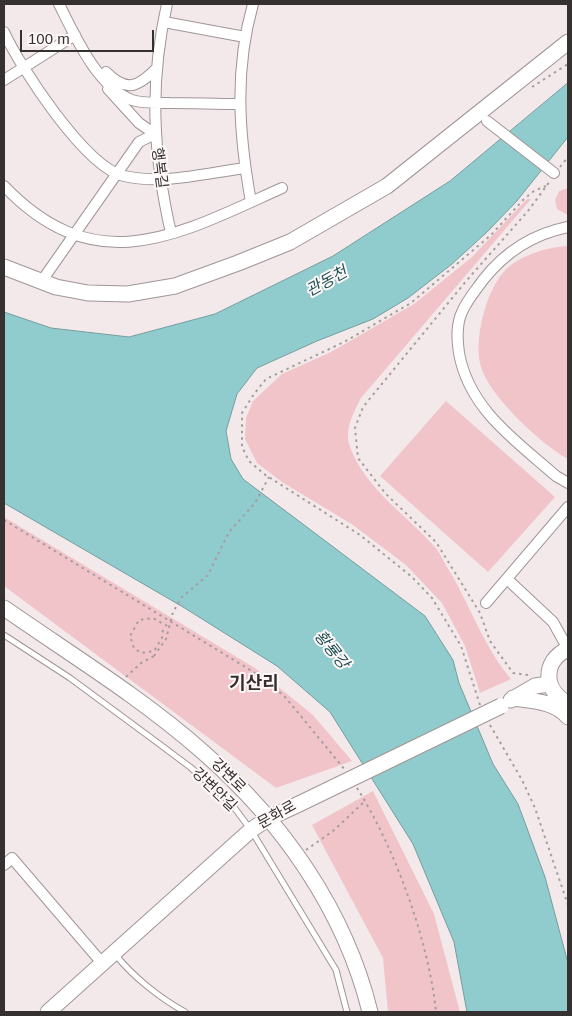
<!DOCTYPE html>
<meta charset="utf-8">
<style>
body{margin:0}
#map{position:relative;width:572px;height:1016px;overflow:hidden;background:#f4e9ea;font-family:Helvetica,sans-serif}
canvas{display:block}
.frame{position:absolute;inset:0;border:5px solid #353131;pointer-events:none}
.scale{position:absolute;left:20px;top:30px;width:134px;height:22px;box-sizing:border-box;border:2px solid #353131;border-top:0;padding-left:6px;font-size:15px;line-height:18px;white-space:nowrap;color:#353131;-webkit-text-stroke:4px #fef7f8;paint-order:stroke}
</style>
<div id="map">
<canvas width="572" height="1016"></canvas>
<div class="frame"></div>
<div class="scale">100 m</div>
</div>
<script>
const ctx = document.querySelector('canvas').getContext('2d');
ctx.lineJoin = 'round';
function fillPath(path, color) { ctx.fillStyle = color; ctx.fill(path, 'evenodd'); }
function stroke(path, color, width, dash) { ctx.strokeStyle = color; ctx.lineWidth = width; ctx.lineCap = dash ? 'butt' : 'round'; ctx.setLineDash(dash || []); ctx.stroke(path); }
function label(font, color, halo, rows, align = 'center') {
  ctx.font = font + ' Helvetica,"Noto Sans KR",sans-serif'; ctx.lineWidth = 4; ctx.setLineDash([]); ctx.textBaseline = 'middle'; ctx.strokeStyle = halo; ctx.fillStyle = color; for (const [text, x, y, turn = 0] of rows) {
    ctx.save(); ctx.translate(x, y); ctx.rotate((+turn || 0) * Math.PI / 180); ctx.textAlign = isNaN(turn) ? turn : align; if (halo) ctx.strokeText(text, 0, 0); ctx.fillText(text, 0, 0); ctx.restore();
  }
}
const green = new Path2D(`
 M568,188v27l-11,-6 -2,-9 4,-9z
 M527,199h4l-170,199c-8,16 -17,31 -11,49 16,42 54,66 83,98 6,6 10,15 14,22 23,37 36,79 64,112l-31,14 -15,-47 -23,-43 -36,-38 -53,-40 -71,-43 -25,-19 -12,-24 1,-21 7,-17 29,-27 49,-22 83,-48 58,-47z
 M568,246v213c-27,-15 -82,-65 -88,-96 -6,-27 8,-82 31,-98 17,-12 37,-18 57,-19z
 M446,401l109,96 -67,75 -108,-96z
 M4,517l251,151 58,47 39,46 -76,27 -272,-202z
 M373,791l61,123 26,98h-72l-5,-54 -71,-133z`);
const water = new Path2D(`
 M568,83v54l-52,65 -29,30 -35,32 -44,34 -35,21 -56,22 -60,27 -20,26 -11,37 5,28 12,20 182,137 28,44 6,23 34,81 25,40 27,73 23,86v49h-101l-13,-70 -41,-98 -83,-132 -53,-46 -94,-59 -179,-104v-191l47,16 78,9 86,-23 118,-58 117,-75z`);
const path = new Path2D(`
 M532,87l36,-23
 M560,167l8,-10
 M4,520l261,159 21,19 59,72
 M163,630l-1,8 -8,13 -13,2 -7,-5 -4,-12 9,-16 14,-2 16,9
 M528,675l-15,-2 -23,-32 -10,-28 -44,-71 -51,-49 -27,-35 -3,-30 8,-21 104,-127 61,-69 22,-30
 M126,677l15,-14 13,-7
 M480,705l-19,-59 -29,-48 -20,-21 -52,-42 -96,-61 -15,-13 -7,-14v-34l12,-19 12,-15 78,-37 67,-39 80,-68 33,-36 10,-8 12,-5
 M490,725l32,55 13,28 33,97
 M357,788c38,60 72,154 79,224
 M306,850l27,-19 32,-30`);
const lane = new Path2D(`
 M4,635l66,43 88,65 32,24 40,35 21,28 85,140 11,42
 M115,954c18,23 45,44 70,58`);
const street = new Path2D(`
 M59,4c15,30 38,83 73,96 11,4 26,2 38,3 23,0 46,1 69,1
 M167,4c-18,80 -14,150 4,229
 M164,22l81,15
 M4,32c16,35 82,136 120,144 39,9 82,-3 121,-8
 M106,72c21,21 32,15 51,-4
 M4,80l71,-45
 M108,89l31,34 16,11
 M487,121l67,52
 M4,186c93,97 175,48 278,2
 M251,202c-12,-67 -17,-131 2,-198
 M568,227c-35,7 -63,25 -85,53 -7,10 -16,20 -21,32 -6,13 -5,27 -3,41 10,56 56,87 97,123l12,7
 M41,282l98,-140 16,-8
 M507,579l46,43 15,27
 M486,603l82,-96
 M4,865l8,-7 90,105`);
const secondary = new Path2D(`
 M4,267l52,20 32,6 40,1 47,-8 63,-23 52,-21 97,-56 181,-144
 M4,608c66,46 138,90 199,144 79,69 142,158 167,260
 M568,649c-26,12 -25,42 0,54
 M513,698c19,3 42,3 55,19
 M511,700l24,-14 14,-2
 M48,1012l203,-182 18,-12 30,-14`);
const pathBridge = new Path2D(`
 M154,656l12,-17 7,-27 9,-15 26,-22 21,-43 26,-29 14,-26`);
const secondaryBridge = new Path2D(`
 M299,804l202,-98`);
const streetNames = [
 ["행복길",159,168,83],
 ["강변로",228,776,45],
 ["강변안길",214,790,44],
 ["문화로",277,815,-29]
];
const waterNames = [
 ["관동천",327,282,-29],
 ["황룡강",331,650,51]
];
const quarterNames = [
 ["기산리",254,684]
];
fillPath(green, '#f1c4ca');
fillPath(water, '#90cbcd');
stroke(water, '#759d9e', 1);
stroke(lane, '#a09597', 7);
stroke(street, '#a09597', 12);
stroke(secondary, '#a09597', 17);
stroke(path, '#a69d9e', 2, [2.5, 4]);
stroke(lane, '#fff', 5);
stroke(street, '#fff', 10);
stroke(secondary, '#fff', 15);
stroke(secondaryBridge, '#a09597', 17, []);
stroke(pathBridge, '#a69d9e', 2, [2.5, 4]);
stroke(secondaryBridge, '#fff', 15);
label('15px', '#353131', '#fef7f8', streetNames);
label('italic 16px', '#1d5153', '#fef7f8', waterNames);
label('bold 18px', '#362d2e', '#fef7f8', quarterNames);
</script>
